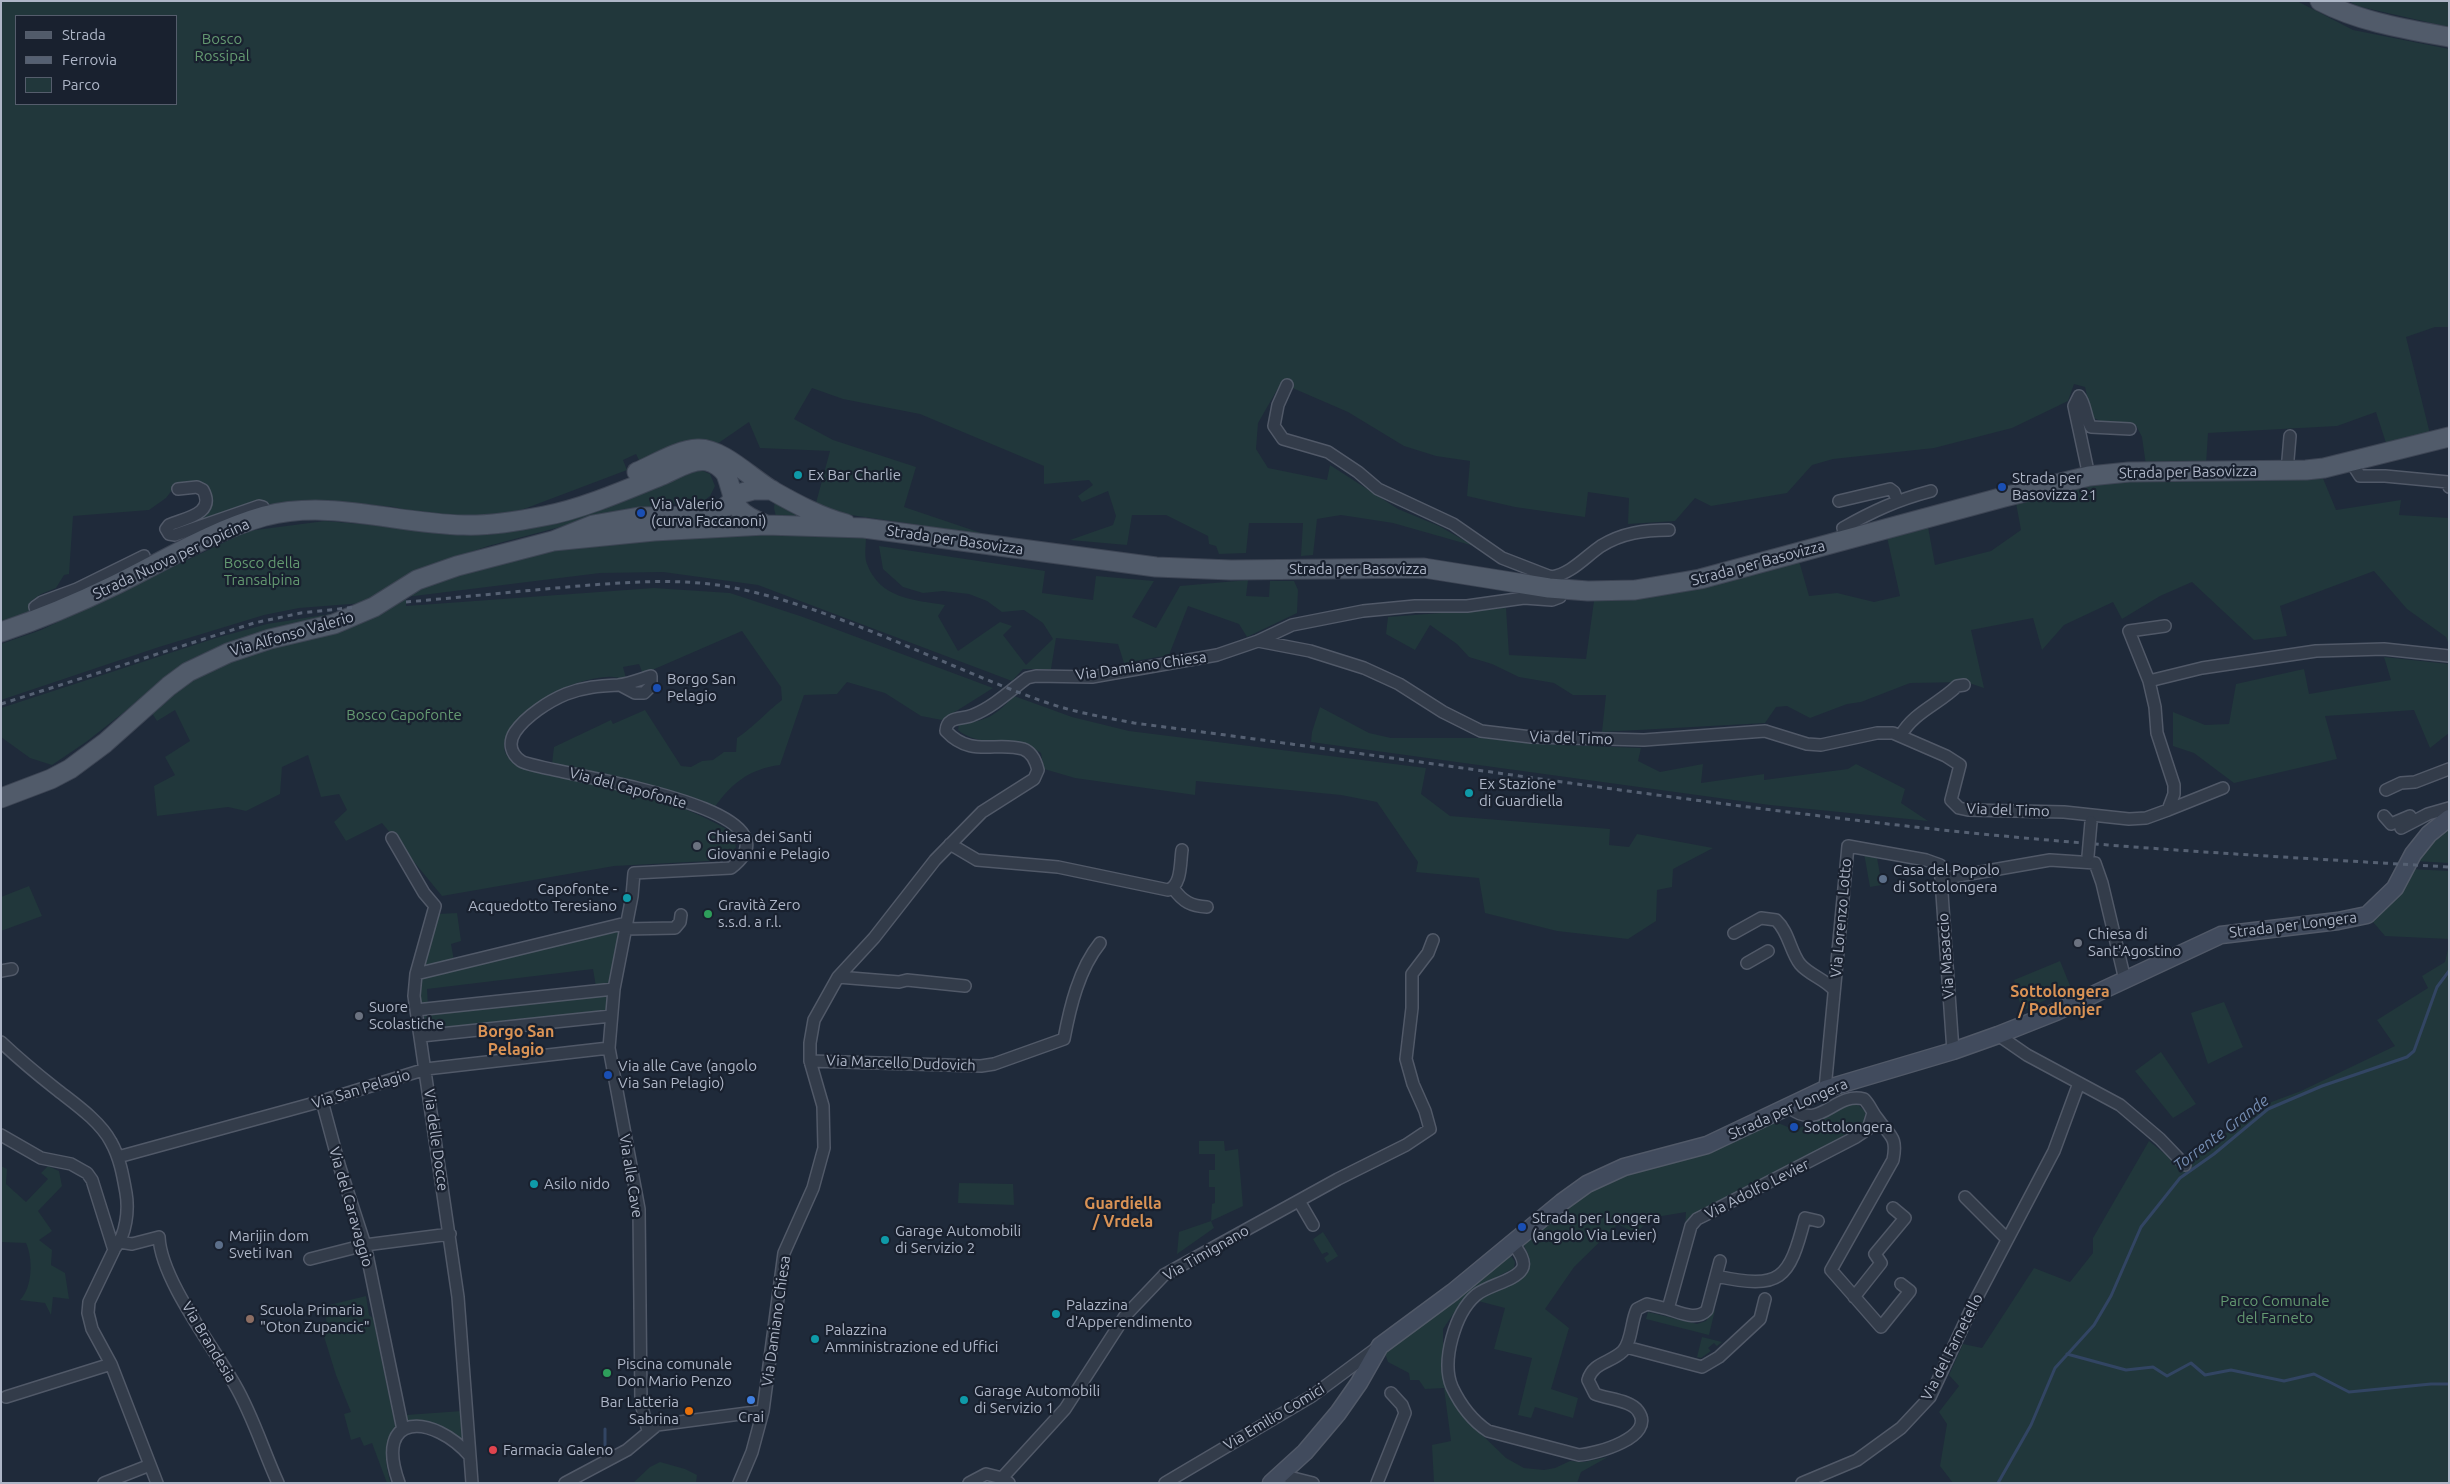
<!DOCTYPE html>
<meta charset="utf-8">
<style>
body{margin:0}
#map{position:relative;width:2450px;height:1484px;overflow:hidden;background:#1f2a3a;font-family:Ubuntu,sans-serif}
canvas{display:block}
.frame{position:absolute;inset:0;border:2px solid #aeb6c7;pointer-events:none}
.legend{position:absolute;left:15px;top:15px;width:162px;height:90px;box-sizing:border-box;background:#19212f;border:1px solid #555d6c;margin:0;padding:6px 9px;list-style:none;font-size:15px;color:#aeb6c7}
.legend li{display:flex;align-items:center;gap:10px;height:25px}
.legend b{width:25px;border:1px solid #555d6c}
</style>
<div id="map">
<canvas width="2450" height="1484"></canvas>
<div class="frame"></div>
<ul class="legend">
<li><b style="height:6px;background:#515b6a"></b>Strada</li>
<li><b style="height:6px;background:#556072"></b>Ferrovia</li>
<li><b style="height:14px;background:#21373b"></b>Parco</li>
</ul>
</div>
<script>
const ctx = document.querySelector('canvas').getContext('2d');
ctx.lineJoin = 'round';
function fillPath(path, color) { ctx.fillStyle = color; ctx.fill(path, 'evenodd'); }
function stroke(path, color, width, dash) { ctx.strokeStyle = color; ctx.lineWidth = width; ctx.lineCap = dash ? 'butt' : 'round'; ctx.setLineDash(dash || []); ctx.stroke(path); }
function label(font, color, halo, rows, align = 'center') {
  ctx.font = font + ' Ubuntu,sans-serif'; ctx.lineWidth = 4.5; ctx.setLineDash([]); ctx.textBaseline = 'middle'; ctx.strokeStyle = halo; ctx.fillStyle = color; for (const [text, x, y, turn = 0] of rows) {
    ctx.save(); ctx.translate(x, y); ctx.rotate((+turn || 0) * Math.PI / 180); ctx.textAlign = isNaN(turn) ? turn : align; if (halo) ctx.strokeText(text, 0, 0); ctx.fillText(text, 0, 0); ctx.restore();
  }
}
const green = new Path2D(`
 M1,1h2296l56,29 96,19v278h-14l-29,10 24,97 -44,9 -10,-31 -39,14 -129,7 -2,32h-60l-4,-28 -6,-12 -36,-4 -8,-4 -7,-30 -11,-3 -6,17 -56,27 -78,20 -101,11 -21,6 -25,28 -76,13 -16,-8 -20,23 -47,3 1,-26 -41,-6 -3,25 -70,-10 -48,-11 3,-35 -34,-5 -32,-10 -56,-34 -67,-29 -23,40 -2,26 12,19 59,12 3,-15 68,44 41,17 35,20 -81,-23 -52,-8 -24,4 -4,36 -12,1 2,-33h-54l-3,30 -27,1 -3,-8 -7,-2 -1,-8 -42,-21h-34l-5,30 -57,-5 43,-15 3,-9 -8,-25 -26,11 -4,-6 15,-11 -4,-5 -45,4v-18l-124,-52 -77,-15 -31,-11 -18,31 39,21 83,27 -12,40 83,28 -143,-21 -28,-11 14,-52 -70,-3 -11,-26 -32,22 -76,20 -5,-10 -13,6 4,10 -103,39 -37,10h-44l-49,-12 -70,-7 -55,8 -88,22 -3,-2 1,-3 32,-25 -1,-10 -6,-5h-28l-10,13 -17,12 -76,6 -4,58 -5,1 -8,13 -15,6 -11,8v10l-29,11zM16,16h160v88h-160z
 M2349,1h100v26l-92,-21z
 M701,470l9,4 5,12 -5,10 -9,7 -39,1 -64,13 -110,29 -75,26 -50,31 -64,5 -35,7 -105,32 -158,53v-56l40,-14 207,-99 77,-10 165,14 44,-10z
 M2322,476l14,34 65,-10 -2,15 50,3v127l-3,-8 -39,-28 -33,-38 -94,35 7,30 -33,4 -62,-58 -32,14 -38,23 -9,-17 -49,23 -22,25 -9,-32 -62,12 13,58 -18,-6 -56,1 -49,19 -14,2 -37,14 -23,-12 -11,1 -11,16 -163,9 4,-37h-33l-19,-12 -35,-6 -27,-13 -23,-7 -12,-13 -27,-19 -15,25 -29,-16 2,-17 118,-9 3,47 77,4 8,-58 63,-5 142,-35 10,35 28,-3 37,9 26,-6 -13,-59 41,-10 7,38 56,-14 30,-21 -5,-27 64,-17 64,-6z
 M775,499l46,23 -45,-5 -2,-9z
 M774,533l92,4c0,8 -2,20 1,27 13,35 47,36 78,41l-7,11 20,35 42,-29 12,4 -9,9 23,30 27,-26 -10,-16 -19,-13 -22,2 -15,-11 -18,-7 -26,-3 -20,2 -20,-6 -20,-18 -4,-23 166,25 -3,22 51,7 3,-24 58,5 -22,36 24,11 24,-42 68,-6 -2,16 23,1 1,-16h24l4,9 -1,23 -50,24 -8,-13 -51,-18 -19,49 -45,8 -6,-19 -62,-6 -5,31h-28l-11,12 -254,-96 -95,-13 -63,1 -194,24v9l248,-18 76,5 73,24 190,71 -51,32 -21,-4 -36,-23 -38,-11 -10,12 -33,1 -24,70c-31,4 -48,18 -66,43 -53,-19 -106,-35 -162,-44l2,-17 57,-27 2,4 32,-14 36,56 10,1 11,-6 11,-1 11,-8h12l1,-14c17,-11 29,-26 45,-38l-1,-13 -39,-56 -99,43 -4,-10 -16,3 3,11c-7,1 -12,-2 -19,-1 -10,0 -24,4 -33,7 -25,8 -103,58 -54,82 23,12 55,12 81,18 45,9 91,25 131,48l4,15 -9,13 -113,6 -172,30 -60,-73 -36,18 -12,-19 13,-12 -8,-16 -18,3 -13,-42 -26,12 -2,27 -34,17 -18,-4 -71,9 -3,-30 21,-11 -10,-18 25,-16 -15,-31 -18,11 -7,-11 27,-22 46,-27 222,-84 108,-28 71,-9z
 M349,611l-111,29 -45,18 -107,84 -34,23 -22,-7 -29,-21v-29l215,-70 51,-14z
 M2384,657l65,7v69l-19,15 -16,-38 -89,6 12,43 -103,24 -40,-30 -21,-7v-34l32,13 24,-1 7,-40 68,-15 5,25 82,-14z
 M1014,696l58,21 57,14 297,37 -5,26 29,22 160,13 -1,16 20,2 8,-13 76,14 -40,21 -1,18 -15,3 -1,31 -28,18 -71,-8 -72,-18 -6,-35 -63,-6 2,-10 -41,-60 -36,-7 -145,-14 -1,14 -120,-17 -31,-9 -3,-16c-5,-3 -11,-8 -17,-9 -24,-5 -46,2 -66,-14l1,-6c28,-3 36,-8 55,-28z
 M1320,707l49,26 22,5h91l52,6 107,4 -3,13 22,11 43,-8 -2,19 63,-9v6l84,-11 8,-5 49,25 -4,14 27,18 -158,-16 -459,-63 1,-10z
 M2449,823v40l-34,-2z
 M1864,853l19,4 -6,1 5,27 -12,2z
 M2411,869l38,2v68l-64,-3 -12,-14 25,-28z
 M29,886l13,30 -41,15v-34z
 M457,913l4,28 -10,3 3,17 -32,7 16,-54z
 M620,930l-12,55 -12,2 -3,-18 -166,20 1,17 -9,1v-29z
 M2449,945v538h-496l-13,-17 7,-42 -8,-12 20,-26 -10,-11 14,-31 19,4 52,-80 36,14 23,-29v-15l56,-97 27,22 13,-3 77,-56 35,-13 94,-45 -18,-26 51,-32 -6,-12 23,-14z
 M2060,961l11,27 -49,23 -8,-31z
 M607,995l-1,16 -178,20 -4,-16z
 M2224,1002l19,45 -35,17 -17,-51z
 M2161,1052l35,52 -23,14 -38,-47z
 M1857,1104l9,8 -3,10 -21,16 -139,71 -11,7 -7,11 1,-15 -36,6 -14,16 -18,-10 -44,43 -29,42 24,19 -18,61 27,9 -5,20 -38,-11 -4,11 -13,-3 14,-57 -38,-9 11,-41 -27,-7c13,-10 51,-19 52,-38 0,-7 -5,-15 -8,-22l76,-56 173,-65 24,10 52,-24z
 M1199,1141h25l1,10 13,-2 5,57 -32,15 3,7 -37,26 2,-22 32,-11 1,-17 3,-1v-16h-6v-17h6v-16h-16z
 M1,1166l6,3 -1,15 20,18 22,-23 -7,-6 7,-7 11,5 3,15 -24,25 14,20 -13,9 13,10 -1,15 14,8 4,26 -16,-2 -2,18 -6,-12 -25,-3c13,-13 13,-42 6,-57l-25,-1z
 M959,1183l54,1 1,21 -56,-2z
 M1323,1232l15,24 -11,7 -3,-5 5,-4 -2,-2 -5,2 -9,-15z
 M1509,1253l6,9 -1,6 -36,19 -18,17 -17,25v44l6,22 26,33 31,30 18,10 20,2 11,-2 15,-7 14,1 24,-5 -27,15 -4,11h-143l-2,-38 19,-4 -7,-53 -19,1 -6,-9h-9l-1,-7 -21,-11 -4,-12z
 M366,1296l3,19 4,3 23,112c-13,13 -11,37 -5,53h-4l-15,-40 -8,3 -4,-9 -9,3 -7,-26 7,-2 -15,-37 -14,-45 5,-3 -2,-21z
 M1712,1310h3l-6,25 -63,-16 2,-7 49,12 9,-3z
 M1702,1337l20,5 -5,4 -3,-3 -6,5 3,3 -10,7 -4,-1z
 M462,1411l2,29 -33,-18h-23l-2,-7z
 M660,1462l25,7 12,6 -1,8h-63l17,-16z`);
const stream = new Path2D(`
 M2067,1354l59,16 27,-3 14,9 24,-13 14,12 26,-5 53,11 30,-7 35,18 82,-8h18
 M605,1429v17
 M1998,1483l33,-58 24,-57 39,-43 17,-29 30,-69 39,-49 34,-24 54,-45 54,-23 85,-29 7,-6 23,-64 12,-16`);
const street = new Path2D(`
 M1287,385l-9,20 -4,21 9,13 45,13 30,20 20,17 75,35 49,34 49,19 -2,11
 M2351,462l9,14h25l63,6 1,5
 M2287,471l3,-35
 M2089,476l-15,-70 5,-10c7,8 6,22 12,31l39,2
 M178,489l19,-2 6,3c13,24 -18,28 -34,35l-3,4 3,5 6,1 84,-29 4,1 4,9
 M1839,501l51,-12 4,3 3,8
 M1846,539l-3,-11c30,-17 54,-28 88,-37
 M1551,577c20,-3 34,-20 50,-31 21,-13 43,-16 68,-16
 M39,619l-4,-12 7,-5 35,-13 67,-33
 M1258,641l52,10 54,17 35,16 44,28 38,19 50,6 113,3 121,-9 42,13 14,1 56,-12h16l53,23 14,9 -9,35 8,8 9,2 96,2 65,7 17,-1 22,-8 6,-16v-9l-17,-52 -2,-26 -6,-26 -20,-50 36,-5
 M2149,681l53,-13 114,-17 68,-2 65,7
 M620,685l15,8h9l7,-7v-10c-10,3 -22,8 -33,9 -19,1 -34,2 -52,9 -17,7 -40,22 -51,38 -7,11 -4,22 6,29 17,12 293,43 210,107l-97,5 -2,23 -18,93 -5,59 30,161 2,194 7,28
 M1901,735c13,-23 38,-31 56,-49l7,-1
 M2386,790l15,-7 14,-1 34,-13
 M2168,810l55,-22
 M2384,816l7,8 19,-8
 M2401,828l27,-14 21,-6
 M392,838l32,55 11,13 -19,68 -2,22 44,301 14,186
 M950,844l27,16 81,7 110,23c14,-5 12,-27 14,-40
 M1941,879l109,-19 45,3 7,20 23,97
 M1173,888c10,14 18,18 34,19
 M625,929l50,-1 5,-6 1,-7
 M1734,933l27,-15 15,2c13,12 14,31 24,44 9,11 25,15 34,26
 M1747,963l21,-12
 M1,971l11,-2
 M416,974l210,-51
 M838,977l61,5 8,-2 58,6
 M416,1010l198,-21
 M1998,1035l29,20 93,50 40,34 25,26
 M421,1036l190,-20
 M1,1042c18,17 36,32 55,47 19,15 44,32 55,53 9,16 12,34 15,51 3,17 0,42 -11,55
 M810,1061l171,5 13,-2 70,-25c6,-32 15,-70 36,-96
 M1825,1089l23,-243 78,14 14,5 13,186
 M322,1101l18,67 25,77 38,185
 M1789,1107c31,26 45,-16 75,-8 6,6 8,13 13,19 12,18 21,17 16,42l-62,110 50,57 29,-36 -9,-7
 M1,1135l40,23 30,6 16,9 5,7 22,70 -25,52 -1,11 4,16 19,35 46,119
 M118,1157l204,-56 104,-32 183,-21
 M1965,1197l42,42
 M1299,1201l14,24
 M120,1242l12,2 27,-7c2,43 54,109 76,148 18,31 28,65 43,98
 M1512,1242c5,7 15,19 10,27 -7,12 -34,16 -46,26 -21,18 -35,66 -24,92 8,17 21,34 36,44l91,24c17,-1 78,-18 59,-44 -7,-11 -31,-12 -43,-17l-7,-14c5,-18 23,-17 35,-29 9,-10 8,-30 14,-42l10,-5 21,5 23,-83 6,-7 12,-6 147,-76 12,-8 5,-16
 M310,1259l55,-14 85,-11
 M1716,1276c65,14 73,4 89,-58l13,3
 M1854,1297l27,-34 -6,-9 30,-36 -12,-10
 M1668,1309c13,4 29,12 39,1l13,-49
 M1626,1347l76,20 17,-10 41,-38 5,-20
 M6,1397l105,-33
 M1281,1475l32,8
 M104,1483l46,-18
 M399,1483c-26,-72 34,-69 71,-27
 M565,1483l62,-33 30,-25 106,-14
 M739,1483l13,-31 11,-41 21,-158 29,-65 11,-40 -1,-42 -13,-45v-18l4,-23 24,-43 36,-39 61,-78 47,-48 52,-33 4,-9c-2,-8 -6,-18 -15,-21 -27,-8 -52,9 -77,-18 1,-16 17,-11 27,-16 20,-8 37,-24 54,-37l9,-2 56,1 125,-22 41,-14 34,-16 71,-14 52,-5h52l57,-8 28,2 8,-3 3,-8
 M969,1483l17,-9 16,4
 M1009,1483l-7,-5 63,-69 60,-93 39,-41 174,-96 68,-34 24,-16 -5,-18 -12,-27 -7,-25 6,-51v-34l16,-21 5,-13
 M1165,1483l147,-87 62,-46
 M1377,1483l28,-70 -3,-8 -11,-12
 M1802,1483l55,-23 44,-32 29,-31 44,-94 80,-152 25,-68`);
const secondary = new Path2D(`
 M1271,1483l34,-31 33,-39 21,-30 21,-37 73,-54 109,-90 25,-18 37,-17 83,-22 118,-56 128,-38 45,-16 58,-23 165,-77 117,-14 29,-6 28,-27 18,-34 16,-20 20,-16`);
const primary = new Path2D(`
 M2320,1c40,21 85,28 129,36
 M637,472c19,-8 40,-22 61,-23 24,-1 54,30 75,42 23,13 47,26 73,33
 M553,541l101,-10 111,-6 99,3 292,39 75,3 193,-2 125,20 39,3 47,-1 65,-11 304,-82 85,-21 40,-4 177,-2 18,-2 125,-31
 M1,632c39,-13 77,-29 114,-47 49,-24 97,-54 150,-69 66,-17 132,8 199,9 26,1 54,-4 80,-9 35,-6 82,-26 116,-40 13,-5 32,-18 47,-15 7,1 15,7 19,13 11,30 4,36 38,50
 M1,798l50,-19 19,-10 35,-26 64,-57 19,-14 40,-19 42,-14 64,-15 40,-17 43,-27 40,-14 96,-25 40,-16 46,-8 65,-1 20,-8 18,-15 11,-3h19`);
const rail = new Path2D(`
 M406,602c58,-5 115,-11 173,-16 50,-4 102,-8 151,1 105,20 211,78 312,114 30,11 61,16 92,22 273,35 544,79 818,108 165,17 331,26 497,36
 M1,704l253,-81 47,-10 56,-6`);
const streetBridge = new Path2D(`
 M2088,856l3,-34`);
const markers = [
 [798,475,5,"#0f9aa8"],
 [2002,487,5,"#1a4fb4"],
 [641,513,5,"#1a4fb4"],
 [657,688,5,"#1a4fb4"],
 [1469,793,5,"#0f9aa8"],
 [697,846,5,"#6b7280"],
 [1883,879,5,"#5c6f8a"],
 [627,898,5,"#0f9aa8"],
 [708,914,5,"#2e9e5b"],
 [2078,943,5,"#6b7280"],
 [359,1016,5,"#6b7280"],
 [608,1075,5,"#1a4fb4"],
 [1794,1127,5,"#1a4fb4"],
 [534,1184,5,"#0f9aa8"],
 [1522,1227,5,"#1a4fb4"],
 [885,1240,5,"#0f9aa8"],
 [219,1245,5,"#5c6f8a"],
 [1056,1314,5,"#0f9aa8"],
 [250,1319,5,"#8d6e63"],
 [815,1339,5,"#0f9aa8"],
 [607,1373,5,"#2e9e5b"],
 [751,1400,5,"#3f7fe0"],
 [964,1400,5,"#0f9aa8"],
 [689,1411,5,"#e8710a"],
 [493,1450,5,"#e0444e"]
];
const parkNames = [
 ["Bosco",222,39],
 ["Rossipal",222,56],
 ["Bosco della",262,563],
 ["Transalpina",262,580],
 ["Bosco Capofonte",404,715],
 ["Parco Comunale",2275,1301],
 ["del Farneto",2275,1318]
];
const streetNames = [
 ["Strada per Basovizza",2188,472,-1],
 ["Strada per Basovizza",955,540,8],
 ["Strada Nuova per Opicina",171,559,-25],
 ["Strada per Basovizza",1758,563,-15],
 ["Strada per Basovizza",1358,569],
 ["Via Alfonso Valerio",292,634,-16],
 ["Via Damiano Chiesa",1141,666,-8],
 ["Via del Timo",1571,738,2],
 ["Via del Capofonte",628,788,15],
 ["Via del Timo",2008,810,2],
 ["Via Lorenzo Lotto",1841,918,-85],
 ["Strada per Longera",2293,925,-7],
 ["Via Masaccio",1946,956,-94],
 ["Via Marcello Dudovich",901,1063,2],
 ["Via San Pelagio",361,1089,-17],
 ["Strada per Longera",1788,1109,-24],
 ["Via delle Docce",436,1140,82],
 ["Via alle Cave",631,1176,81],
 ["Via Adolfo Levier",1757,1189,-27],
 ["Via del Caravaggio",351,1207,74],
 ["Via Timignano",1206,1253,-30],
 ["Via Damiano Chiesa",776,1321,-82],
 ["Via Brandesia",209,1342,59],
 ["Via del Farnetello",1952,1347,-63],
 ["Via Emilio Comici",1274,1417,-31]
];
const poiNames = [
 ["Ex Bar Charlie",808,475],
 ["Strada per",2012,478],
 ["Basovizza 21",2012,495],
 ["Via Valerio",651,504],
 ["(curva Faccanoni)",651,521],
 ["Borgo San",667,679],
 ["Pelagio",667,696],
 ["Ex Stazione",1479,784],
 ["di Guardiella",1479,801],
 ["Chiesa dei Santi",707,837],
 ["Giovanni e Pelagio",707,854],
 ["Casa del Popolo",1893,870],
 ["di Sottolongera",1893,887],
 ["Capofonte -",617,889,"right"],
 ["Acquedotto Teresiano",617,906,"right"],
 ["Gravità Zero",718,905],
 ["s.s.d. a r.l.",718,922],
 ["Chiesa di",2088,934],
 ["Sant'Agostino",2088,951],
 ["Suore",369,1007],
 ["Scolastiche",369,1024],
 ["Via alle Cave (angolo",618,1066],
 ["Via San Pelagio)",618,1083],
 ["Sottolongera",1804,1127],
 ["Asilo nido",544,1184],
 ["Strada per Longera",1532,1218],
 ["(angolo Via Levier)",1532,1235],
 ["Garage Automobili",895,1231],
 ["di Servizio 2",895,1248],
 ["Marijin dom",229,1236],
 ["Sveti Ivan",229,1253],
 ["Palazzina",1066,1305],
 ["d'Apperendimento",1066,1322],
 ["Scuola Primaria",260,1310],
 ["\"Oton Zupancic\"",260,1327],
 ["Palazzina",825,1330],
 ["Amministrazione ed Uffici",825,1347],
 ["Piscina comunale",617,1364],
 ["Don Mario Penzo",617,1381],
 ["Garage Automobili",974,1391],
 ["di Servizio 1",974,1408],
 ["Bar Latteria",679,1402,"right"],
 ["Sabrina",679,1419,"right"],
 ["Crai",751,1417,"center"],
 ["Farmacia Galeno",503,1450]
];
const neighbourhoodNames = [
 ["Sottolongera",2060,992],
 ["/ Podlonjer",2060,1010],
 ["Borgo San",516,1032],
 ["Pelagio",516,1050],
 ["Guardiella",1123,1204],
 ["/ Vrdela",1123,1222]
];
const waterNames = [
 ["Torrente Grande",2221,1133,-37]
];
fillPath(green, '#21373b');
stroke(stream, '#324563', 3);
stroke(street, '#515968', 14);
stroke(secondary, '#515968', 19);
stroke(primary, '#3d4554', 21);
stroke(street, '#333c4a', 11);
stroke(secondary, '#414b5d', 16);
stroke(primary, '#515b6a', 19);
stroke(rail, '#556072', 3, [5, 5]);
stroke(streetBridge, '#515968', 14, []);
stroke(streetBridge, '#333c4a', 11);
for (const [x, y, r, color] of markers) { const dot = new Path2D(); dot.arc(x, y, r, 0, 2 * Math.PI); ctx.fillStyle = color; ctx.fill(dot); stroke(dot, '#19212f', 2); }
label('15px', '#649971', '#19212f', parkNames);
label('15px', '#aeb6c7', '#19212f', streetNames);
label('15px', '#aeb6c7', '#19212f', poiNames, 'left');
label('bold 16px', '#da9355', '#19212f', neighbourhoodNames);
label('italic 16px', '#748cb1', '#19212f', waterNames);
</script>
